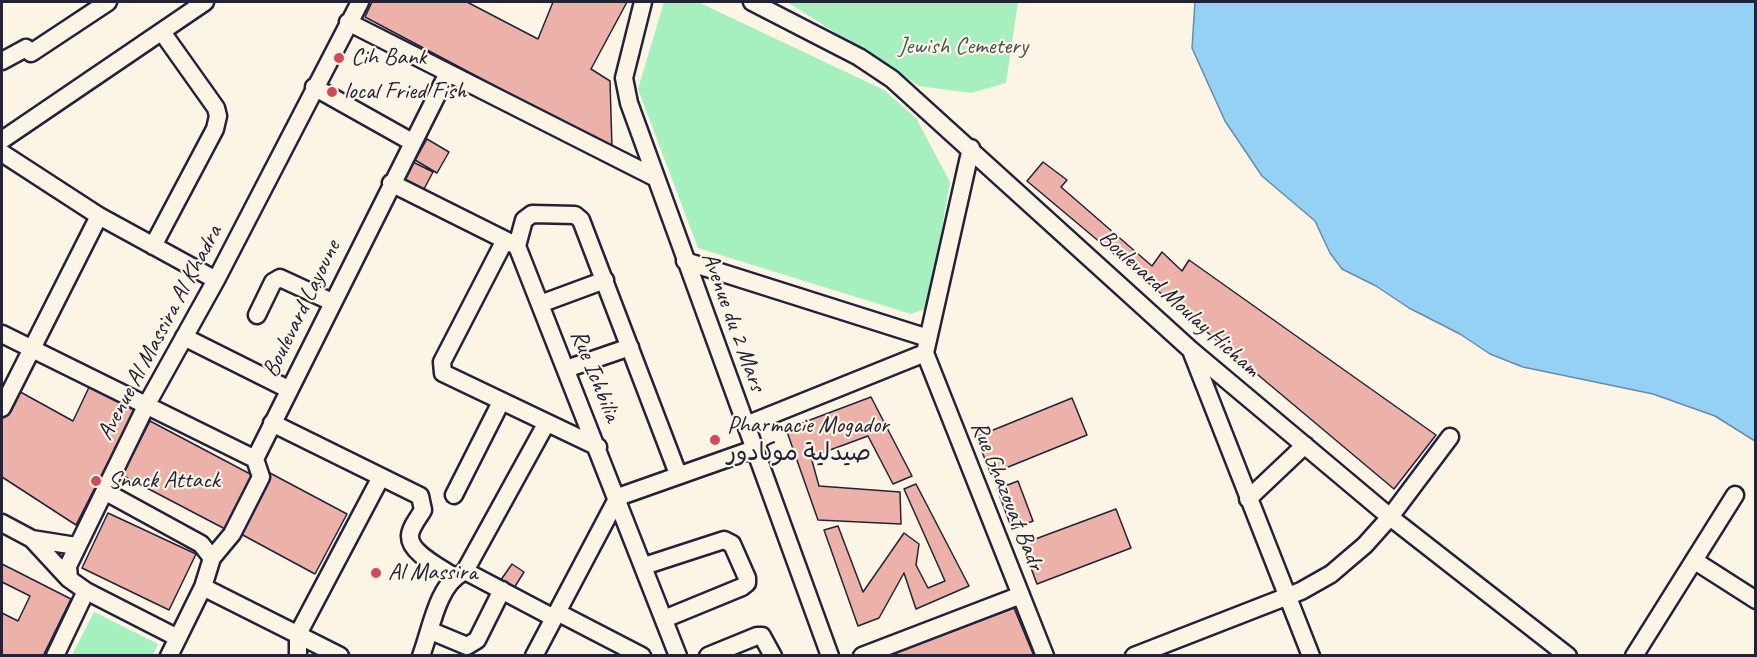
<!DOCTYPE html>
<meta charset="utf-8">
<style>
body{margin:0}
#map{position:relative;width:1757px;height:657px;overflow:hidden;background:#fcf5e5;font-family:Caveat,sans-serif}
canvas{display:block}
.frame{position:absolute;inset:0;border:3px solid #22223b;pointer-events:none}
</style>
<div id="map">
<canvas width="1757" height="657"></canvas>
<div class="frame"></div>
</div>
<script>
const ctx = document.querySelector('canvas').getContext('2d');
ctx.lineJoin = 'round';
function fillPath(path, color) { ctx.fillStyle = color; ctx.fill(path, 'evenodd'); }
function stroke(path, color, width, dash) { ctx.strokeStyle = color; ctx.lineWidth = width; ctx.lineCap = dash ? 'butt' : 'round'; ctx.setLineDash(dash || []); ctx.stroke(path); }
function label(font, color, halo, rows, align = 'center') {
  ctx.font = font + ' Caveat,"Playpen Sans Arabic",sans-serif'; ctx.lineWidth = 4.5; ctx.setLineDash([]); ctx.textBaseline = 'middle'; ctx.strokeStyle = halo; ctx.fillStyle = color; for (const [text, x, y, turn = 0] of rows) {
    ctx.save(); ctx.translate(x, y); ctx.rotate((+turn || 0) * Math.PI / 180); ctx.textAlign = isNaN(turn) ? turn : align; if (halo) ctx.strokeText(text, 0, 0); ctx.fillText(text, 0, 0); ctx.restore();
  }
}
const green = new Path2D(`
 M664,2h34l186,88 32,28 34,64 -22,126 -17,6 -213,-66 -60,-159z
 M787,2h231l-12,81 -35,10 -52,-7z
 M94,612l64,32 -5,11h-81z`);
const water = new Path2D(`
 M1195,2h560v439l-40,-25 -62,-22 -130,-27 -33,-13 -30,-20 -51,-26 -33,-22 -34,-17 -12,-16 -15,-32 -53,-45 -37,-55 -33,-73z`);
const building = new Path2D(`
 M372,2h95l71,37 15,-37h74l-36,67 19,12 2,67 -247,-131z
 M427,139l22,13 -12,21 -22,-13z
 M413,162l20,10 -9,17 -20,-10z
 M1043,162l24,18 -6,7 91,79 10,-14 20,19 7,-11 247,175 -42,54 -367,-308z
 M92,381l45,24 -61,120 -74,-48v-62l13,-26 58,32z
 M871,397l41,79 -19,8 -25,-48 -57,21 8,29 81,6 1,32 -83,-4 -32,-91z
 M1072,398l15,37 -96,39 -15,-37z
 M150,421l104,55 -27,54 -105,-55z
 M270,473l77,41 -32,60 -76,-41z
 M1018,481l15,40 -21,8 -15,-40z
 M916,484l53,102 -53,23 -12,-36 -25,45 -21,8 -34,-96 14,-4 25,66 41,-59 15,11 -3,21 12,23 17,-7 -41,-92z
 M1116,509l15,39 -94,36 -15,-40z
 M108,513l88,41 -27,56 -87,-42z
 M2,564l69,35 -28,57h-41v-43l16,8 12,-25 -28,-14z
 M512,564l12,8 -13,21 -13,-9z
 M1014,608l20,48h-147z`);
const minor = new Path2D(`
 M643,2l-19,76 5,25 201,553
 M752,2l107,55 33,22 299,271 199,167 178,139
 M348,22l306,155
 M2,61l24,-13 5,5 77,-51
 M314,87l98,55
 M2,140l203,-138
 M2,153l97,63 117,64
 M391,183l126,63 161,410
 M504,242l-62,120 1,11 155,74
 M153,246l62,-117 3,-13 -2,-8 -54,-76
 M517,246l7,-26 8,-6 43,1 6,5 97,254
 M685,261l243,77
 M540,304l65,-24
 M257,315l16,-33 7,-4 52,24
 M2,334l253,125 193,-386
 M184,337l104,52
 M925,353l120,303
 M1192,353l119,303
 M566,369l64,-22
 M2,408l97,-192
 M272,423l148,73 3,14c-4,7 -13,18 -13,26 -1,17 32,32 44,41
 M546,424l-81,147 89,47
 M746,425l179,-72 46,-205
 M106,492l95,52 11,14 -9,29 -34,69
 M454,495l47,-93
 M1248,499l57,-54
 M2,523l30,16 37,40
 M32,539l44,7
 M212,558l20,-24 29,-57 -6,-18
 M1695,561l61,39
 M644,566l80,-26 8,4 15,34v5l-5,4 -78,32
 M203,587l137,69
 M557,612l85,44
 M431,631l36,15 10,-6 25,-50
 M178,638l-92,-47 -17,-12 -1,-13 79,-162 69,-124 144,-278
 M55,656l31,-65
 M298,656v-22l83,-157
 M421,656c10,-26 16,-70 41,-83
 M534,656l84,-159 136,-48
 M708,656l49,-20h5l11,20
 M862,656l159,-61
 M1134,656l167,-65 30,-17 34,-29 25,-28 60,-80
 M1634,656l101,-161`);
const markers = [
 [339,58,6,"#d1495b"],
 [332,92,6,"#d1495b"],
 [715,440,6,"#d1495b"],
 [96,481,6,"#d1495b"],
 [376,573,6,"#d1495b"]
];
const parkNames = [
 ["Jewish Cemetery",963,47]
];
const poiNames = [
 ["Cih Bank",351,58],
 ["local Fried Fish",344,92],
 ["Pharmacie Mogador",727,426],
 ["صيدلية موكادور",727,454],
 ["Snack Attack",108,481],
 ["Al Massira",388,573]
];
const streetNames = [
 ["Boulevard Moulay Hicham",1179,304,42],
 ["Boulevard Layoune",302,309,-64],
 ["Avenue du 2 Mars",733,322,70],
 ["Avenue Al Massira Al Khadra",160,333,-62],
 ["Rue Ichbilia",595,376,68],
 ["Rue Ghazouat Badr",1007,496,68]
];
fillPath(green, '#a6efbe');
fillPath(water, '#94d1f5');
stroke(water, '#668bab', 1.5);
fillPath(building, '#ecb1a9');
stroke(building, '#22223b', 1.5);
stroke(minor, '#22223b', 21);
stroke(minor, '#fcf5e5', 16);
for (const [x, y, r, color] of markers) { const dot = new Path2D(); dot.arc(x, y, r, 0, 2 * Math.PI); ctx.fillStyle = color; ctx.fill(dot); stroke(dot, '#fcf5e5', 2); }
label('24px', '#43555c', '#fcf5e5', parkNames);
label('24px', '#22223b', '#fcf5e5', poiNames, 'left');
label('24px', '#22223b', '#fcf5e5', streetNames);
</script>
